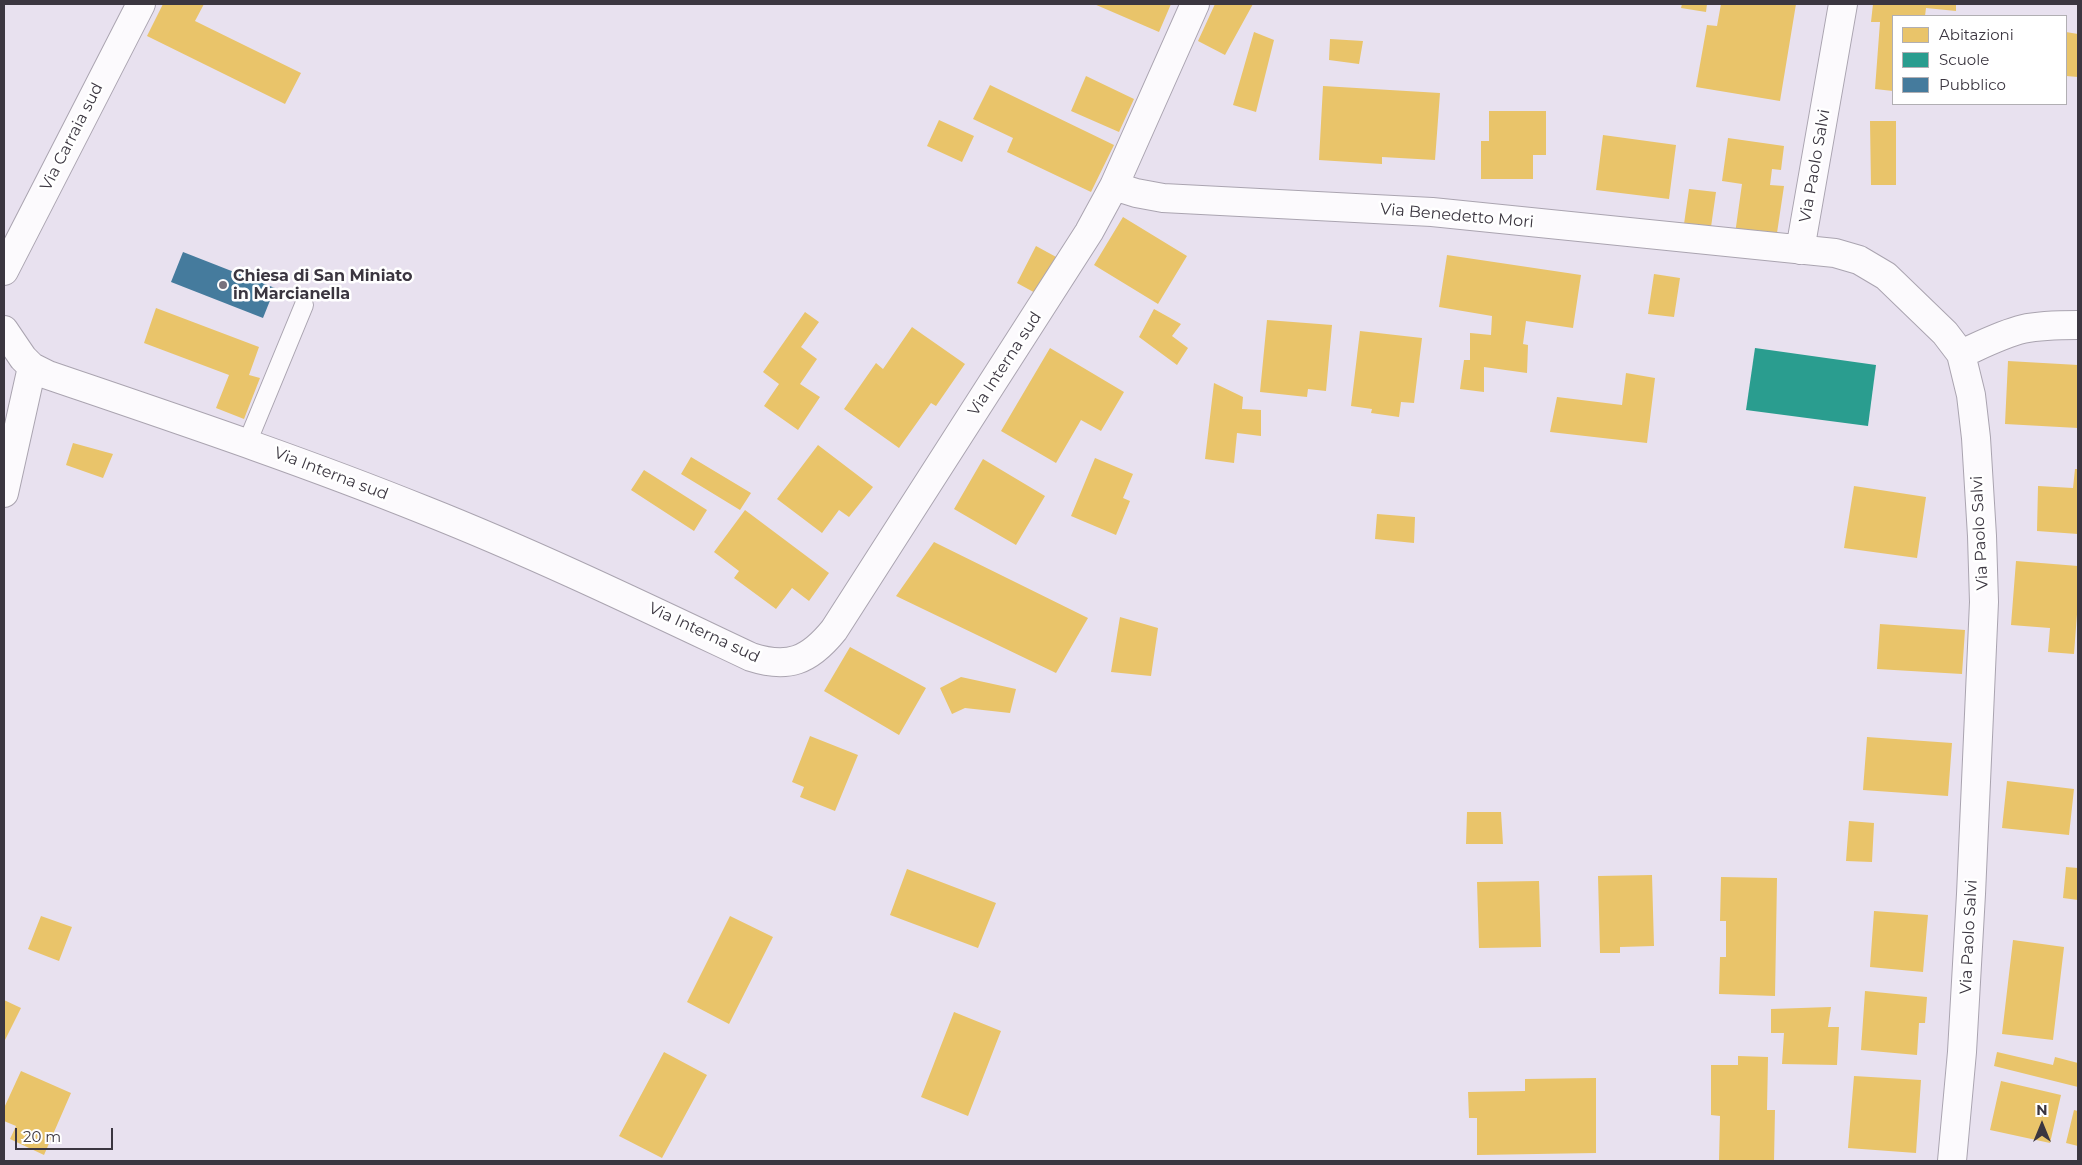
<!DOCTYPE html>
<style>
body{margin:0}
#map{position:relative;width:2082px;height:1165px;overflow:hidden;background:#e8e1ef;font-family:Montserrat,sans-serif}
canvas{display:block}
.frame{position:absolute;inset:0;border:5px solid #3b3640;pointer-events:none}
.legend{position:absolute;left:1892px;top:15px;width:175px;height:90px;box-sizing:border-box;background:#fff;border:1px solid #b1afb3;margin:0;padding:6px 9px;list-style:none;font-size:15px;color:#3b3640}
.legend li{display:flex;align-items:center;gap:10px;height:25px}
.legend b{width:25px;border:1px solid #b1afb3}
.north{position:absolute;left:2017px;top:1100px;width:50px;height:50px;-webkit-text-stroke:4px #fff;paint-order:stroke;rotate:0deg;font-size:14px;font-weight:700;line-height:20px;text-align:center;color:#3b3640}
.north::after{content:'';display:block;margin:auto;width:18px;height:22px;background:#3b3640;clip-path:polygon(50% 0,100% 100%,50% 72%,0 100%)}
.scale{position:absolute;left:15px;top:1128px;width:98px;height:22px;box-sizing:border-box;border:2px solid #3b3640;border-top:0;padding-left:6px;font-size:15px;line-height:18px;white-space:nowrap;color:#3b3640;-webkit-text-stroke:4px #fff;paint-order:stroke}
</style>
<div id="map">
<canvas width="2082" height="1165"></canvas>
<div class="frame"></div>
<ul class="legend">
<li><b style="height:14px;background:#e9c46a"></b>Abitazioni</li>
<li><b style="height:14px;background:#2a9d8f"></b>Scuole</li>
<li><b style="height:14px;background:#457b9d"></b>Pubblico</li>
</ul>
<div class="north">N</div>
<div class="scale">20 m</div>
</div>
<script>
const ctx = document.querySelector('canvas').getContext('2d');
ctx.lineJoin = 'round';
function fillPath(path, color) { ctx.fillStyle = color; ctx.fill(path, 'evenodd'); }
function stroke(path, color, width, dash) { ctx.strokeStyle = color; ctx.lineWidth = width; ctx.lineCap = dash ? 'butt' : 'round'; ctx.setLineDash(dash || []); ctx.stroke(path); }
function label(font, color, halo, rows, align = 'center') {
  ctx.font = font + ' Montserrat,sans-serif'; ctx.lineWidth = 5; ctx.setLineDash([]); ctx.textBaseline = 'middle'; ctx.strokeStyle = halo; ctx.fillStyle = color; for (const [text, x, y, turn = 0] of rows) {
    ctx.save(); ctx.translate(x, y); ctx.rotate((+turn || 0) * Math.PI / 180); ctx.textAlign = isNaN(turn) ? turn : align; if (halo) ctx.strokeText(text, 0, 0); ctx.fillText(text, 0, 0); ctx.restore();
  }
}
const homes = new Path2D(`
 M163,4h41l-9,17 106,52 -16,31 -138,-68z
 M1094,4h77l-12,28z
 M1215,4h38l-28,51 -27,-14z
 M1682,4h25l-1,8 -25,-4z
 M1721,4h75l-16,97 -84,-14 11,-62 10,1z
 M1873,4h83v7l-30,-3 -1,8h-32v75l-18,-2 5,-67h-9z
 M1254,32l20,8 -18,72 -23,-7z
 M2066,32l12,2v43l-12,-1z
 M1330,39l33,2 -4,23 -30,-4z
 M1086,76l48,23 -15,33 -48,-21z
 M990,85l124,60 -23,47 -84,-40 6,-14 -40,-19z
 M1323,86l117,7 -5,67 -53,-3v7l-63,-4z
 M1489,111h57v44h-13v24h-52v-38h8z
 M939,120l35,16 -12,26 -35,-16z
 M1870,121h26v64h-25z
 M1603,135l73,10 -7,54 -73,-9z
 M1728,138l56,8 -3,24 -9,-1 -2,16 14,1 -7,47 -23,-3 -1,7 -18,-3 7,-50 -20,-3z
 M1689,189l27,3 -5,35 -27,-3z
 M1123,217l64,39 -29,48 -64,-39z
 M1036,246l22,12 -19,37 -22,-12z
 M1447,255l134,20 -8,53 -47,-7 -3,23 5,1 -1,28 -43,-6v25l-24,-3 4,-29h6v-27l21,2 1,-19 -53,-9z
 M1654,274l26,4 -6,39 -26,-3z
 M156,308l103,39 -10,28 11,3 -16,41 -28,-11 13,-33 -85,-32z
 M1154,309l27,15 -9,12 16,12 -11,17 -38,-28z
 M805,312l14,10 -18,25 16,12 -17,25 20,13 -22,33 -34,-24 15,-22 -16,-12z
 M1267,320l65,5 -6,66 -18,-2 -1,8 -47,-5z
 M912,327l53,37 -29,42 -5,-3 -32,45 -55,-39 32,-46 7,6z
 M1360,331l62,7 -8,65 -13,-1 -2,15 -28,-4 1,-4 -21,-3z
 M1050,348l74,44 -23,39 -20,-11 -25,43 -55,-32z
 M2008,361l70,4v63l-73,-4z
 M1626,373l29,5 -8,65 -97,-11 7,-35 65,8z
 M1214,383l29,14 -1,12 19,1v26l-24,-3 -3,30 -29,-4z
 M73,443l40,11 -10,24 -37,-13z
 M818,445l55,42 -24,30 -10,-7 -17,23 -45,-34z
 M691,457l60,36 -11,17 -59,-36z
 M1095,458l38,16 -10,24 7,3 -14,34 -45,-19z
 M983,459l62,37 -29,49 -62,-36z
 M2075,469h3v65l-41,-3 1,-45 35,2z
 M644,470l63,40 -13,21 -63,-41z
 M1854,486l72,11 -9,61 -73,-10z
 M745,510l84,63 -20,28 -17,-13 -16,21 -42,-31 5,-7 -25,-19z
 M1377,514l38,3 -1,26 -39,-4z
 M934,542l154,76 -32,55 -160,-77z
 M2016,561l62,5v35l-4,53 -26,-2 2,-24 -39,-3z
 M1120,617l38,11 -7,48 -40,-4z
 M1880,624l85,6 -3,44 -85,-5z
 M850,647l76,41 -27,47 -75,-44z
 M961,677l55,12 -6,24 -45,-5 -13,6 -12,-26z
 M810,736l48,19 -23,56 -35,-14 4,-10 -12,-5z
 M1867,737l85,6 -4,53 -85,-6z
 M2007,781l67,8 -5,46 -67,-7z
 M1467,812h34l2,32h-37z
 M1849,821l25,2 -2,39 -26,-1z
 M2066,867l12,1v32l-15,-2z
 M907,869l89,34 -18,45 -88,-33z
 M1652,875l2,71 -34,1v6h-20l-2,-77z
 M1721,877l56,1 -2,118 -56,-2 1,-37h6v-36h-6z
 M1539,881l2,66 -62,1 -2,-66z
 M1874,911l54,4 -5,57 -53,-5z
 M41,916l31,11 -13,34 -31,-12z
 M730,916l43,21 -44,87 -42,-22z
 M2013,940l51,7 -11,93 -51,-6z
 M1865,991l62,6 -2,26h-6l-2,32 -56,-5z
 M4,1000l17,8 -17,34z
 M1831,1007l-3,20h11l-2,38 -55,-1 2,-31h-13v-24z
 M954,1012l47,19 -33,85 -47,-19z
 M664,1052l43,23 -45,83 -43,-22z
 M1997,1052l56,13 2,-8 23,6v24l-84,-21z
 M1738,1056l30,1 -1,53h8l-1,51h-55l1,-45 -9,-1v-50h27z
 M21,1071l50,22 -27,62 -34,-16 6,-13 -12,-5v-13z
 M1854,1076l67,4 -5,73 -68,-5z
 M1596,1078v75l-119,2v-37h-8l-1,-26 57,-1v-12z
 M2001,1081l60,14 -11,48 -60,-13z
 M2074,1110l4,1v35l-12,-3z`);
const schools = new Path2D(`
 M1755,348l121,17 -8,61 -122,-16z`);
const public = new Path2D(`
 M183,252l92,36 -12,30 -92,-36z`);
const lane = new Path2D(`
 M247,443l57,-138`);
const street = new Path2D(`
 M1114,186l22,7 27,5 269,14 403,41 24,7 27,16 59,57 16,21 10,41 5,43 6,98 2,66 -13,292 -9,158 -10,109
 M1800,250l43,-246
 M4,271l137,-267
 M4,330l19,28 9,9 -28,126
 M1961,354c20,-9 41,-20 62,-25 18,-4 37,-4 55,-4
 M32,367l16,8c126,43 252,85 376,135 111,44 219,96 327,147 37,12 58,4 83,-27l255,-398 25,-46 81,-182`);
const markers = [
 [223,285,5,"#78727d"]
];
const streetNames = [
 ["Via Carraia sud",72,137,-63],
 ["Via Paolo Salvi",1815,166,-80],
 ["Via Benedetto Mori",1457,216,5],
 ["Via Interna sud",1005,364,-57],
 ["Via Interna sud",331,474,21],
 ["Via Paolo Salvi",1980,533,-93],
 ["Via Interna sud",704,633,25],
 ["Via Paolo Salvi",1969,937,-87]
];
const poiNames = [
 ["Chiesa di San Miniato",233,276],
 ["in Marcianella",233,294]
];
fillPath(homes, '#e9c46a');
fillPath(schools, '#2a9d8f');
fillPath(public, '#457b9d');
stroke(lane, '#aaa4b0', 20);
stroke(street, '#aaa4b0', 30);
stroke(lane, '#fcfafd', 18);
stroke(street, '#fcfafd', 28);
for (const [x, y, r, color] of markers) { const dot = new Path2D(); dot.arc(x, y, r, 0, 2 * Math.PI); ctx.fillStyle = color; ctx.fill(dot); stroke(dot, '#fff', 2); }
label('16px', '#3b3640', '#fff', streetNames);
label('bold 16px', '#3b3640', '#fff', poiNames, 'left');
</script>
